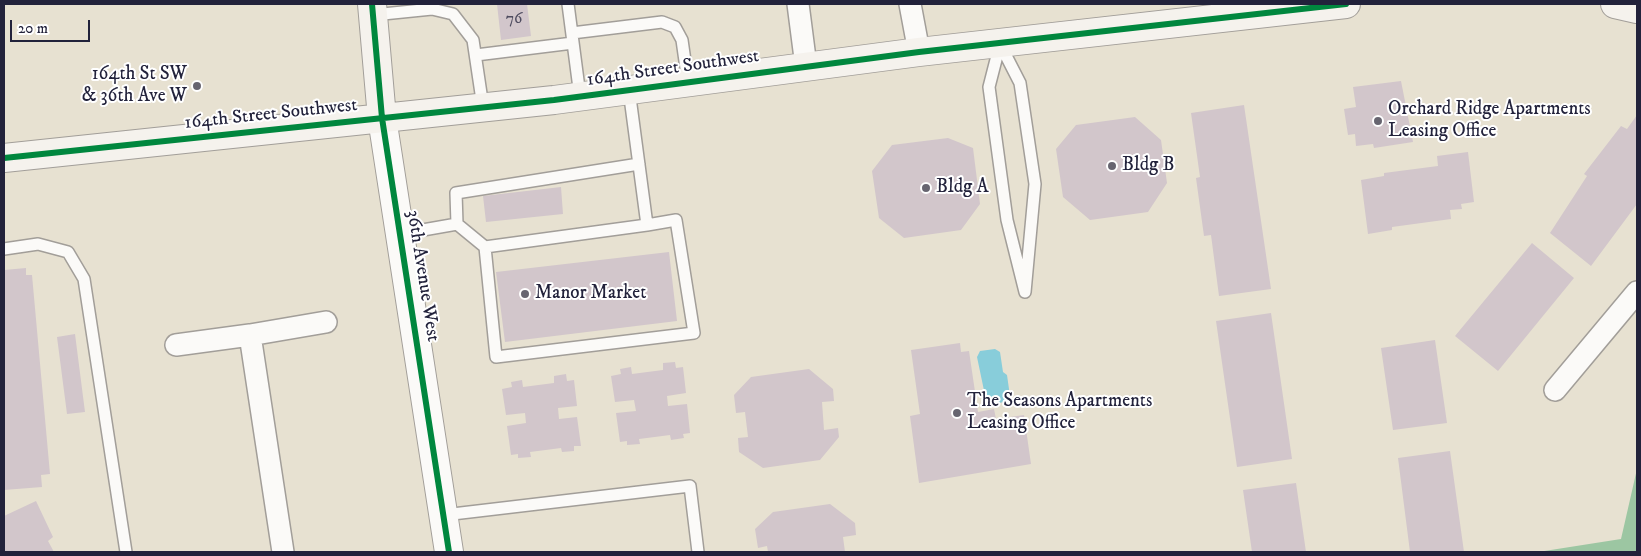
<!DOCTYPE html>
<style>
body{margin:0}
#map{position:relative;width:1641px;height:556px;overflow:hidden;background:#e7e1d1;font-family:"IM FELL DW Pica",serif}
canvas{display:block}
.frame{position:absolute;inset:0;border:5px solid #22223b;pointer-events:none}
.scale{position:absolute;left:10px;top:20px;width:80px;height:22px;box-sizing:border-box;border:2px solid #22223b;border-top:0;padding-left:6px;font-size:15px;line-height:18px;white-space:nowrap;color:#22223b;-webkit-text-stroke:4px #fff;paint-order:stroke}
</style>
<div id="map">
<canvas width="1641" height="556"></canvas>
<div class="frame"></div>
<div class="scale">20 m</div>
</div>
<script>
const ctx = document.querySelector('canvas').getContext('2d');
ctx.lineJoin = 'round';
function fillPath(path, color) { ctx.fillStyle = color; ctx.fill(path, 'evenodd'); }
function stroke(path, color, width, dash) { ctx.strokeStyle = color; ctx.lineWidth = width; ctx.lineCap = dash ? 'butt' : 'round'; ctx.setLineDash(dash || []); ctx.stroke(path); }
function label(font, color, halo, rows, align = 'center') {
  ctx.font = font + ' "IM FELL DW Pica",serif'; ctx.lineWidth = 4; ctx.setLineDash([]); ctx.textBaseline = 'middle'; ctx.strokeStyle = halo; ctx.fillStyle = color; for (const [text, x, y, turn = 0] of rows) {
    ctx.save(); ctx.translate(x, y); ctx.rotate((+turn || 0) * Math.PI / 180); ctx.textAlign = isNaN(turn) ? turn : align; if (halo) ctx.strokeText(text, 0, 0); ctx.fillText(text, 0, 0); ctx.restore();
  }
}
const forest = new Path2D(`
 M1637,469v83h-99l83,-13z`);
const water = new Path2D(`
 M995,349l5,3 3,20 4,3 3,21 -5,6 -14,2 -5,-4 -9,-43 3,-6z`);
const building = new Path2D(`
 M497,4h30l4,32 -30,4z
 M1401,81l12,61 -39,6 -1,-4 -17,2 -1,-12 -7,1 -4,-26 12,-2 -3,-20z
 M1244,105l27,184 -52,7 -8,-61 -7,1 -8,-58 4,-1 -9,-64z
 M1637,115v89l-46,62 -41,-33 37,-57 -3,-2 37,-48 6,3z
 M1135,117l26,23 6,43 -19,29 -58,8 -27,-23 -7,-48 20,-24z
 M948,138l25,10 7,56 -19,26 -57,8 -25,-20 -7,-47 20,-26z
 M1468,152l6,50 -13,2 1,5 -12,1 1,9 -59,8v3l-24,4 -7,-54 23,-4v-3l54,-7 -1,-10z
 M561,187l2,27 -77,8 -3,-26z
 M1532,243l42,35 -76,93 -43,-35z
 M669,252l8,69 -172,21 -9,-70z
 M26,268v7h6l18,199 -9,1 1,12 -38,3v-220z
 M1271,313l21,146 -55,8 -21,-146z
 M75,334l10,78 -18,2 -10,-77z
 M1435,340l12,83 -54,7 -12,-82z
 M960,343l1,9 8,-1 9,61 16,-3 2,10 28,-4 7,49 -112,19 -9,-67 10,-2 -9,-64z
 M675,362l1,6 7,-1 3,26 -19,3 1,10 19,-2 3,29 -7,1 1,4 -13,2 -1,-5 -31,4 1,5 -13,1v-4l-7,1 -4,-29 20,-2 -2,-11 -19,2 -4,-26 10,-2 -1,-5 11,-2 1,7 31,-4v-7z
 M809,369l24,20 1,12 -12,1 2,28 14,-2 1,9 -19,23 -57,8 -24,-16 -1,-14 10,-1 -3,-25 -9,1 -2,-18 17,-18z
 M566,374l1,7 7,-1 3,26 -19,2 1,11 18,-2 4,29h-7v5l-12,1 -1,-4 -31,4 1,5 -13,1v-4l-7,1 -4,-29 19,-3 -1,-10 -19,2 -4,-26 10,-2 -1,-5 11,-2 1,7 31,-4v-7z
 M1450,451l14,101h-54l-12,-94z
 M1296,483l10,69h-54l-9,-62z
 M36,501l17,36 -5,4 6,11h-50v-36z
 M830,504l25,19 1,12 -13,2 2,15h-77l-1,-6 -9,2 -3,-19 18,-17z`);
const service = new Path2D(`
 M568,4l12,92
 M373,15l59,-6 21,5 20,26 10,67
 M572,33l90,-11 13,5 7,13 6,42
 M1000,44l20,39 15,101 -10,108 -18,-72 -18,-133z
 M476,55l97,-12
 M639,164l-183,29 1,31 28,23 11,110 198,-24 -18,-113 -29,5
 M400,234l57,-10
 M485,247l162,-22 -18,-135
 M4,249l34,-5 30,8 16,27 42,273
 M444,515l246,-29 8,66`);
const minor = new Path2D(`
 M798,4l8,62
 M910,4l9,48
 M250,335l76,-13
 M176,345l74,-10 33,217
 M1555,390l82,-98`);
const tertiary = new Path2D(`
 M382,118l67,434`);
const secondary = new Path2D(`
 M372,4l10,114
 M1615,4l22,5
 M4,158l550,-58 365,-48 427,-48`);
const cycleway = new Path2D(`
 M372,4l10,114 67,434
 M4,158l550,-58 365,-48 427,-48`);
const markers = [
 [197,86,5,"#676570"],
 [1378,121,5,"#676570"],
 [1112,166,5,"#676570"],
 [926,188,5,"#676570"],
 [525,294,5,"#676570"],
 [957,413,5,"#676570"]
];
const numberNames = [
 ["76",514,20]
];
const streetNames = [
 ["164th Street Southwest",673,69,-8],
 ["164th Street Southwest",271,115,-6],
 ["36th Avenue West",422,276,81]
];
const poiNames = [
 ["164th St SW",187,75,"right"],
 ["& 36th Ave W",187,97,"right"],
 ["Orchard Ridge Apartments",1388,110],
 ["Leasing Office",1388,132],
 ["Bldg B",1122,166],
 ["Bldg A",936,188],
 ["Manor Market",535,294],
 ["The Seasons Apartments",967,402],
 ["Leasing Office",967,424]
];
fillPath(forest, '#9cc6a2');
fillPath(water, '#88cdda');
fillPath(building, '#d2c6cb');
stroke(service, '#a29e99', 14);
stroke(minor, '#a29e99', 24);
stroke(tertiary, '#a29e99', 30);
stroke(secondary, '#a29e99', 30);
stroke(service, '#fbfaf8', 11);
stroke(minor, '#fbfaf8', 21);
stroke(tertiary, '#fbfaf8', 28);
stroke(secondary, '#f5f2ed', 28);
stroke(cycleway, '#00873e', 6);
for (const [x, y, r, color] of markers) { const dot = new Path2D(); dot.arc(x, y, r, 0, 2 * Math.PI); ctx.fillStyle = color; ctx.fill(dot); stroke(dot, '#fff', 2); }
label('16px', '#4e4b5f', null, numberNames);
label('19px', '#22223b', '#fff', streetNames);
label('19px', '#22223b', '#fff', poiNames, 'left');
</script>
